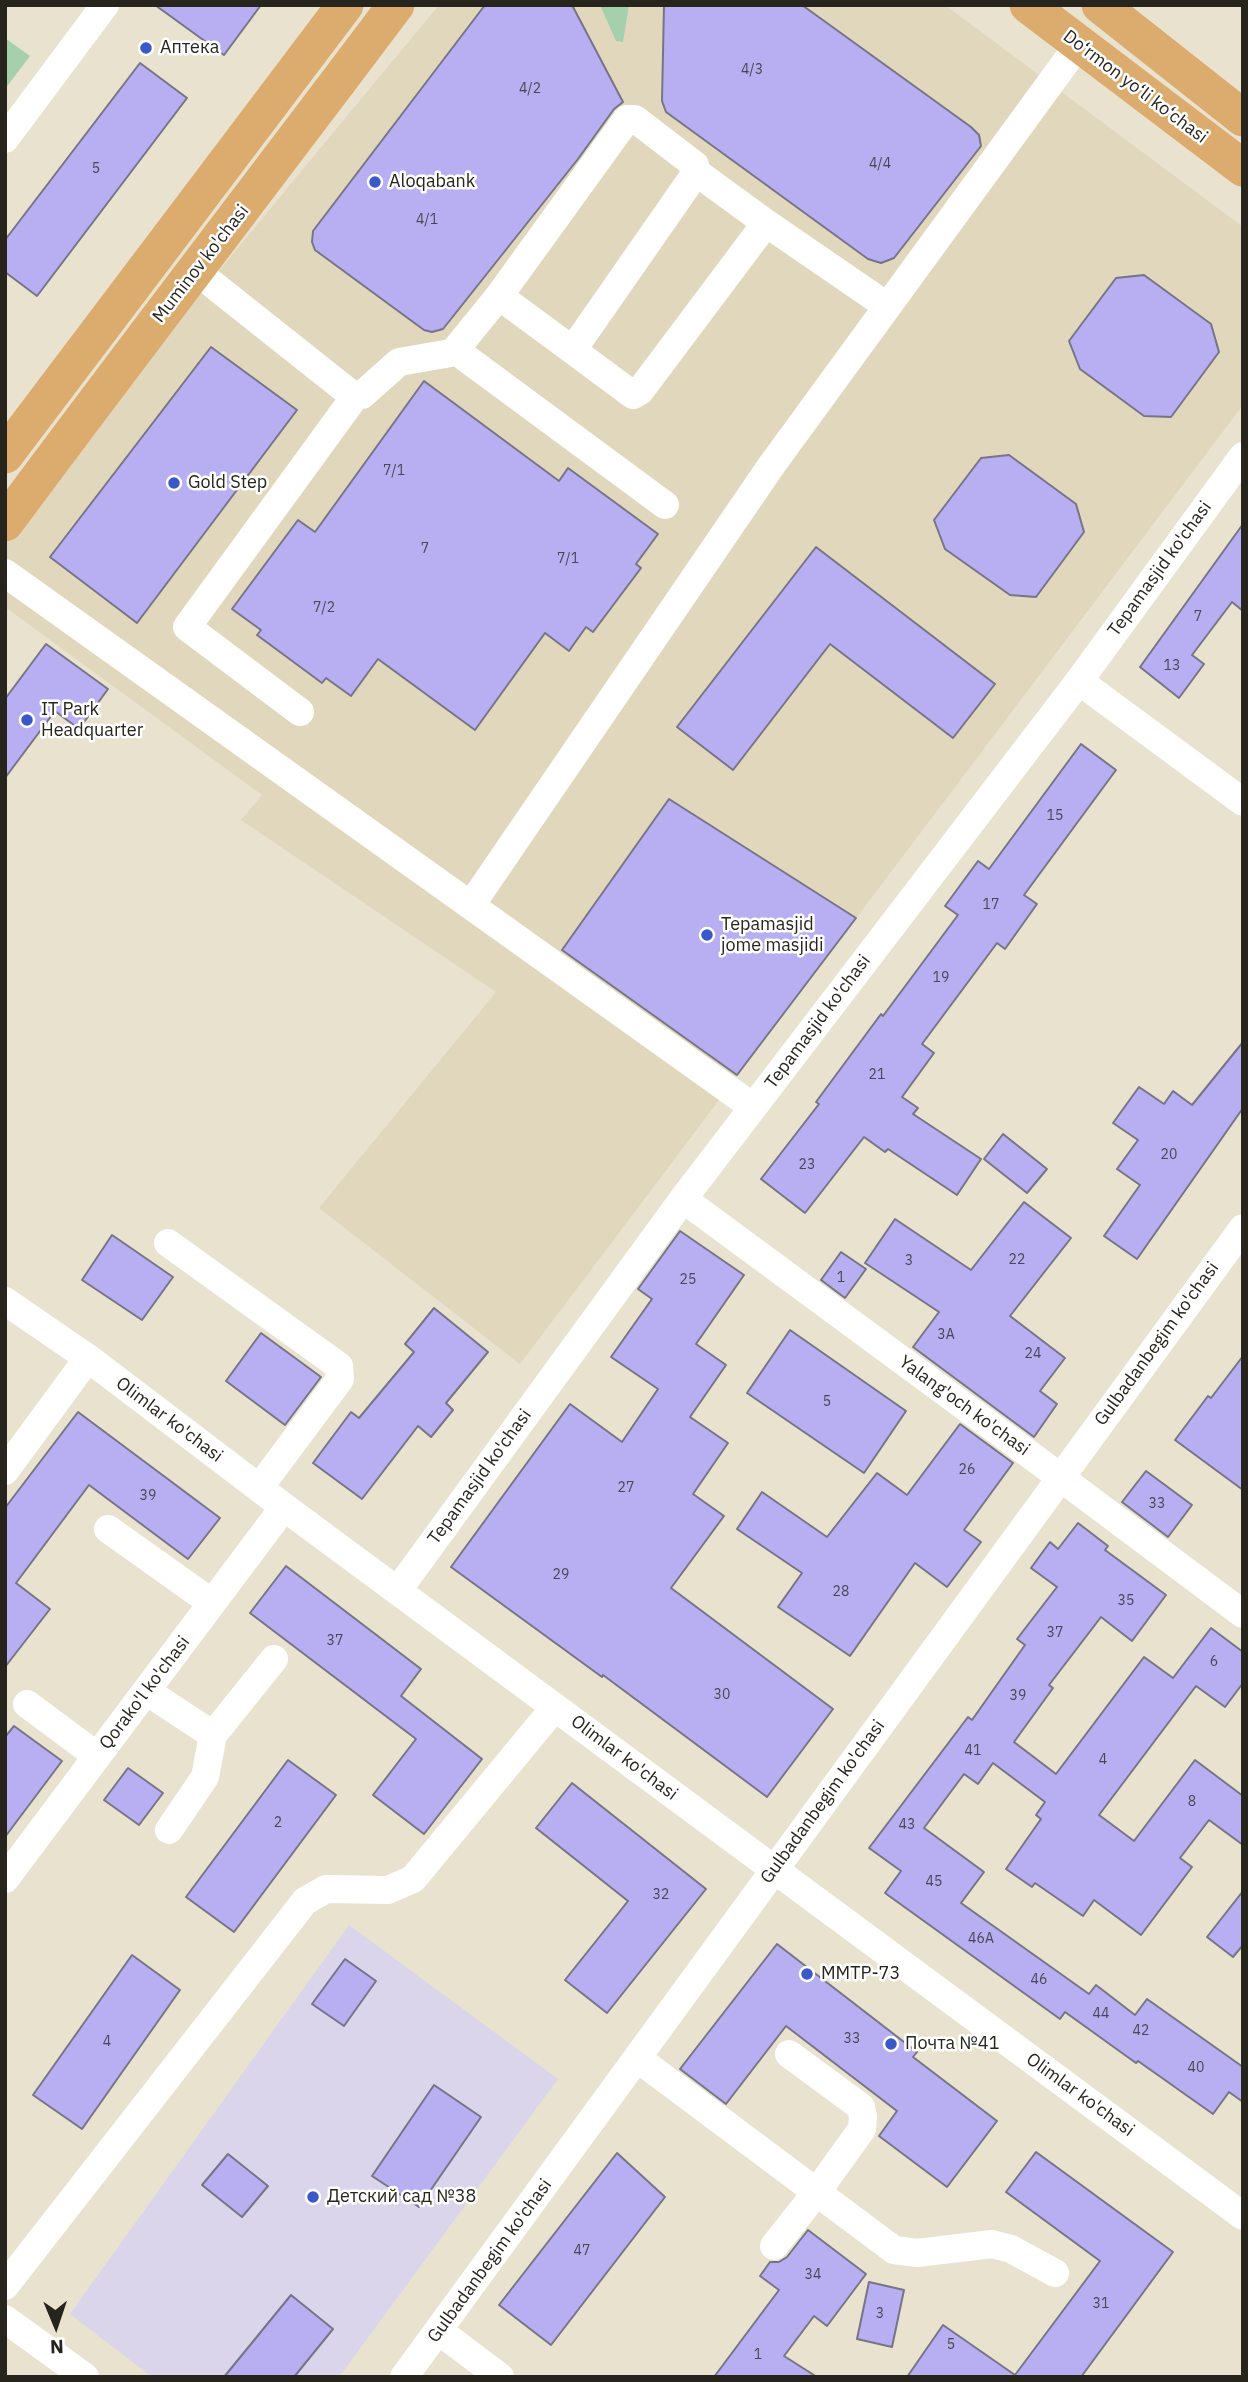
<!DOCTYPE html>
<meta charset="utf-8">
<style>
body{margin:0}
#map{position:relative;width:1248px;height:2382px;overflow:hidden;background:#e9e2ce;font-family:"IBM Plex Sans",sans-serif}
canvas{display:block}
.frame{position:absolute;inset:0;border:7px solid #26241c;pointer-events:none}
.north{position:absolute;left:21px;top:2291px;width:70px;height:70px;-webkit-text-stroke:5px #fff;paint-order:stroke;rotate:178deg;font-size:19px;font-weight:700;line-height:28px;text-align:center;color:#26241c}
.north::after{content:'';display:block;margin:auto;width:24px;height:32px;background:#26241c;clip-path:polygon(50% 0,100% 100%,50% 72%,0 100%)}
</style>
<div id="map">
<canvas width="1248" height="2382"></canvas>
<div class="frame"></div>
<div class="north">N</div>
</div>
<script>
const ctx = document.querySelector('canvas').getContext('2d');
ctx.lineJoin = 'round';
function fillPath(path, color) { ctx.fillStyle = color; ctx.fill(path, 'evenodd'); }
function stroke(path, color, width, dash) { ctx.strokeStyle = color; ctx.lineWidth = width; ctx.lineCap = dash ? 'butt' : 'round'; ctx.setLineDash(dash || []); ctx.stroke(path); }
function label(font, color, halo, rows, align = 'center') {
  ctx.font = font + ' "IBM Plex Sans",sans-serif'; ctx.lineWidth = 5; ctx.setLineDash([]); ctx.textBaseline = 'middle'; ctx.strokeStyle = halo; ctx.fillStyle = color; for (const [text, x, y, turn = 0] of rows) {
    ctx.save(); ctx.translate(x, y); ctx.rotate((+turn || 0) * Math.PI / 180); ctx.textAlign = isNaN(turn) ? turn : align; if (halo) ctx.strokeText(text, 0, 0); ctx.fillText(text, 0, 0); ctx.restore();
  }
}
const built = new Path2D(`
 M439,5h506l298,222v178l-723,959 -201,-156 177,-216 -255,-172 21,-25 -257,-188v-78z`);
const education = new Path2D(`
 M349,1925l209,154 -219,298h-187l-82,-63z`);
const green = new Path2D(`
 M600,5h29l-6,37 -7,-1z
 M5,38l25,18 -25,33z`);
const building = new Path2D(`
 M155,5h106l-37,50z
 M485,5h87l51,97 -9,7 -36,50 -135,170 -11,3 -8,-2 -109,-80 -3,-8 1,-11z
 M664,5h138l169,122 8,8 2,11 -87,112 -13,5 -13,-4 -202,-147 -4,-11z
 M140,63l47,35 -150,198 -32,-24v-32z
 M1144,275l67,49 8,28 -48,65 -27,-1 -64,-47 -11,-28 47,-63z
 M211,347l86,63 -160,213 -87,-66z
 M424,381l135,100 9,-13 90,66 -22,30 5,4 -48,64 -7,-5 -17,24 -24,-18 -70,97 -97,-71 -27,37 -25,-18 -4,5 -65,-48 4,-5 -29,-21 66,-89 17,12z
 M1009,455l67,49 8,28 -48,65 -26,-2 -65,-46 -11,-29 47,-62z
 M1243,524v87l-11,-9 -40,53 12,9 -25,34 -39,-31z
 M816,547l179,137 -42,54 -123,-94 -97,126 -56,-43z
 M46,644l62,45 -29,40 -24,-18 -50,67v-79z
 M1081,744l35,26 -92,125 13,9 -32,45 -8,-6 -75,101 12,9 -32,44 16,11 -5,6 68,45 -24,36 -69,-46 -3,3 -21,-15 -59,76 -44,-34 58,-75 -3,-2 65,-88 2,2 75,-101 -13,-9 33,-45 11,8z
 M669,799l187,119 -119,157 -175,-125z
 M1243,1042v66l-106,151 -33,-23 36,-51 -23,-16 21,-29 -25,-17 26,-36 25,17 9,-13 19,14z
 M1003,1134l44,35 -20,24 -43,-34z
 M1024,1202l47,36 -61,78 55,42 -25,33 17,13 -23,33 -121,-90 26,-35 -74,-49 30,-44 76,51z
 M680,1231l64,44 -48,69 30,21 -36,52 38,26 -35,51 31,22 -53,72 162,121 -66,88 -164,-122 -1,2 -151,-110 119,-163 52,38 36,-53 -47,-32 41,-58 -14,-10z
 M112,1235l61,42 -31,43 -60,-40z
 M841,1252l25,17 -21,29 -24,-18z
 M434,1308l54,44 -42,51 7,7 -22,27 -13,-11 -56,73 -49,-36 38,-51 8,6 55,-66 -9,-8z
 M790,1330l116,81 -42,62 -117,-80z
 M261,1333l60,44 -36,48 -59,-44z
 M1243,1356v134l-68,-50 33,-44 3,2z
 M78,1412l142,106 -32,41 -99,-74 -73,98 34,26 -45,58v-159z
 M960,1424l53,39 -49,67 17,12 -34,45 -32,-24 -65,93 -72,-49 24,-34 -65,-44 25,-37 65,45 50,-64 30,22z
 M1146,1471l46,34 -24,32 -46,-35z
 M1078,1523l30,23 -3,4 61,45 -34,46 -31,-24 -52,68 4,3 -39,54 42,32 88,-117 29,21 38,-50 32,24v31l-18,24 -29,-21 -97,129 35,26 61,-81 48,36v49l-34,-25 -29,38 12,9 -51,68 -47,-35 -11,16 -48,-33 -3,4 -26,-18 35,-50 -5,-4 9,-13 -52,-39 -15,21 -14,-10 -40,54 60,44 -23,31 128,91 7,-9 39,30 12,-16 96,68v35l-14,-10 -16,22 -75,-53 -2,2 -71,-51 -5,7 -175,-126 16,-22 -32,-23 99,-131 4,3 53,-75 -8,-6 40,-52 -26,-19 19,-26 8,7z
 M286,1566l135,103 -20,27 81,63 -58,75 -51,-39 43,-56 -166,-126z
 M14,1726l48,35 -57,76v-100z
 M288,1760l48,35 -102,137 -48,-35z
 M128,1768l35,25 -24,32 -35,-25z
 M572,1783l134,106 -99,124 -42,-33 63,-79 -92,-73z
 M1243,1891v54l-10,12 -26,-20z
 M777,1944l140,108 -4,5 84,64 -50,66 -68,-51 18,-25 -111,-85 -60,78 -46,-35z
 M132,1955l48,35 -98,139 -49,-34z
 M345,1959l31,22 -32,45 -32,-22z
 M434,2085l47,32 -62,90 -47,-31z
 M1036,2152l137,100 -92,125h-174l36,-52 72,50 85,-114 -94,-69z
 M617,2153l48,44 -114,148 -52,-40z
 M228,2154l40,32 -26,31 -40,-32z
 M808,2230l58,44 -39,52 -13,-10 -30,40 33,21h-103l65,-87 -19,-14 10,-14h9l8,-5z
 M869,2282l35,8 -12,57 -35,-8z
 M291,2295l42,34 -39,48h-70z`);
const minor = new Path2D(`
 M5,139l100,-134
 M696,172l70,51 121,83
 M196,271l155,123 11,1 37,-33 52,-9 4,-3 44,-54 128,-177h8l60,46 1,7 -3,5 -119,171 -3,1 -72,-53
 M571,349l62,46 7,-4 126,-168
 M455,350l210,155
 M5,573l748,534
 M1079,681l164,121
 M300,712l-113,-85 169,-232
 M471,905l300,-439 308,-422
 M683,1199l338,249 222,166
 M168,1243l171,123 1,13 -81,109
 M5,1301l83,57 196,149 959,709
 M5,1471l83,-113
 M108,1529l104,74
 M398,1590l285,-391 396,-518 164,-225
 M146,1691l67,44 61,-76
 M27,1704l70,52
 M169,1830l36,-53 8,-42
 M5,1879l279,-372
 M637,2058l257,192 23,3 75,-9 19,5 44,24
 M774,2246l42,-53 46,-64 1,-12 -2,-10 -72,-53
 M5,2286l300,-385 21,-12 62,1 25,-11 142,-172
 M5,2319l80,58
 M439,2331l61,46
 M404,2377l839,-1149`);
const major = new Path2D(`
 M1028,5l215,163
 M1100,5l143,113
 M5,455l340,-450
 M5,523c129,-174 261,-345 391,-518`);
const markers = [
 [146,48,7,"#3958ca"],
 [375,182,7,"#3958ca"],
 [174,483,7,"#3958ca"],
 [27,720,7,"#3958ca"],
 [707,935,7,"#3958ca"],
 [807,1974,7,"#3958ca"],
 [891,2044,7,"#3958ca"],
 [313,2197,7,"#3958ca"]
];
const numberNames = [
 ["4/3",752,70],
 ["4/2",530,89],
 ["4/4",880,164],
 ["5",96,169],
 ["4/1",427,220],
 ["7/1",394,471],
 ["7",425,549],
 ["7/1",568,559],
 ["7/2",324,608],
 ["7",1198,617],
 ["13",1172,666],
 ["15",1055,816],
 ["17",991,905],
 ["19",941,978],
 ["21",877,1075],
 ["20",1169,1155],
 ["23",807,1165],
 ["22",1017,1260],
 ["3",909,1261],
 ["1",841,1278],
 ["25",688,1280],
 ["3A",946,1335],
 ["24",1033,1354],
 ["5",827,1402],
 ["26",967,1470],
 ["27",626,1488],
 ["39",148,1496],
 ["33",1157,1504],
 ["29",561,1575],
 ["28",841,1592],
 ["35",1126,1601],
 ["37",1055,1633],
 ["37",335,1641],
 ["6",1214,1662],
 ["30",722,1695],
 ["39",1018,1696],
 ["41",973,1751],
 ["4",1103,1760],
 ["8",1192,1802],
 ["2",278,1823],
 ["43",907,1825],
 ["45",934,1882],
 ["32",661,1895],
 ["46A",981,1939],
 ["46",1039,1980],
 ["44",1101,2014],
 ["42",1141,2031],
 ["33",852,2039],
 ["4",107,2042],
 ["40",1196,2068],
 ["47",582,2251],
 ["34",813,2275],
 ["31",1101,2304],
 ["3",880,2314],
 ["5",951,2345],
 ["1",758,2355]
];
const poiNames = [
 ["Аптека",160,48],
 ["Aloqabank",389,182],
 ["Gold Step",188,483],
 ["IT Park",41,710],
 ["Headquarter",41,731],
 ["Tepamasjid",721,925],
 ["jome masjidi",721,946],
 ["MMTP-73",821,1974],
 ["Почта №41",905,2044],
 ["Детский сад №38",327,2197]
];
const streetNames = [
 ["Do‘rmon yo‘li ko‘chasi",1135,87,37],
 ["Muminov ko'chasi",201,264,-52],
 ["Tepamasjid ko'chasi",1160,569,-54],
 ["Tepamasjid ko'chasi",818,1022,-53],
 ["Gulbadanbegim ko'chasi",1157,1344,-54],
 ["Yalang'och ko'chasi",964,1406,36],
 ["Olimlar ko'chasi",169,1420,37],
 ["Tepamasjid ko'chasi",480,1477,-54],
 ["Qorako'l ko'chasi",145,1693,-53],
 ["Olimlar ko'chasi",624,1758,37],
 ["Gulbadanbegim ko'chasi",823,1802,-54],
 ["Olimlar ko'chasi",1080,2095,36],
 ["Gulbadanbegim ko'chasi",490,2261,-54]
];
fillPath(built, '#e0d7bc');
fillPath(education, '#dad5ea');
fillPath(green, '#a6d0ac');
fillPath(building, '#b8aff2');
stroke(building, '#767487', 2);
stroke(minor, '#fff', 28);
stroke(major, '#dcab6e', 37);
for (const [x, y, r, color] of markers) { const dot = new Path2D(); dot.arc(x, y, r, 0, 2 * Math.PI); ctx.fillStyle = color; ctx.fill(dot); stroke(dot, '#fff', 2.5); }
label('14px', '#4a4752', null, numberNames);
label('18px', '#26241c', '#fff', poiNames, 'left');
label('18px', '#26241c', '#fff', streetNames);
</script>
